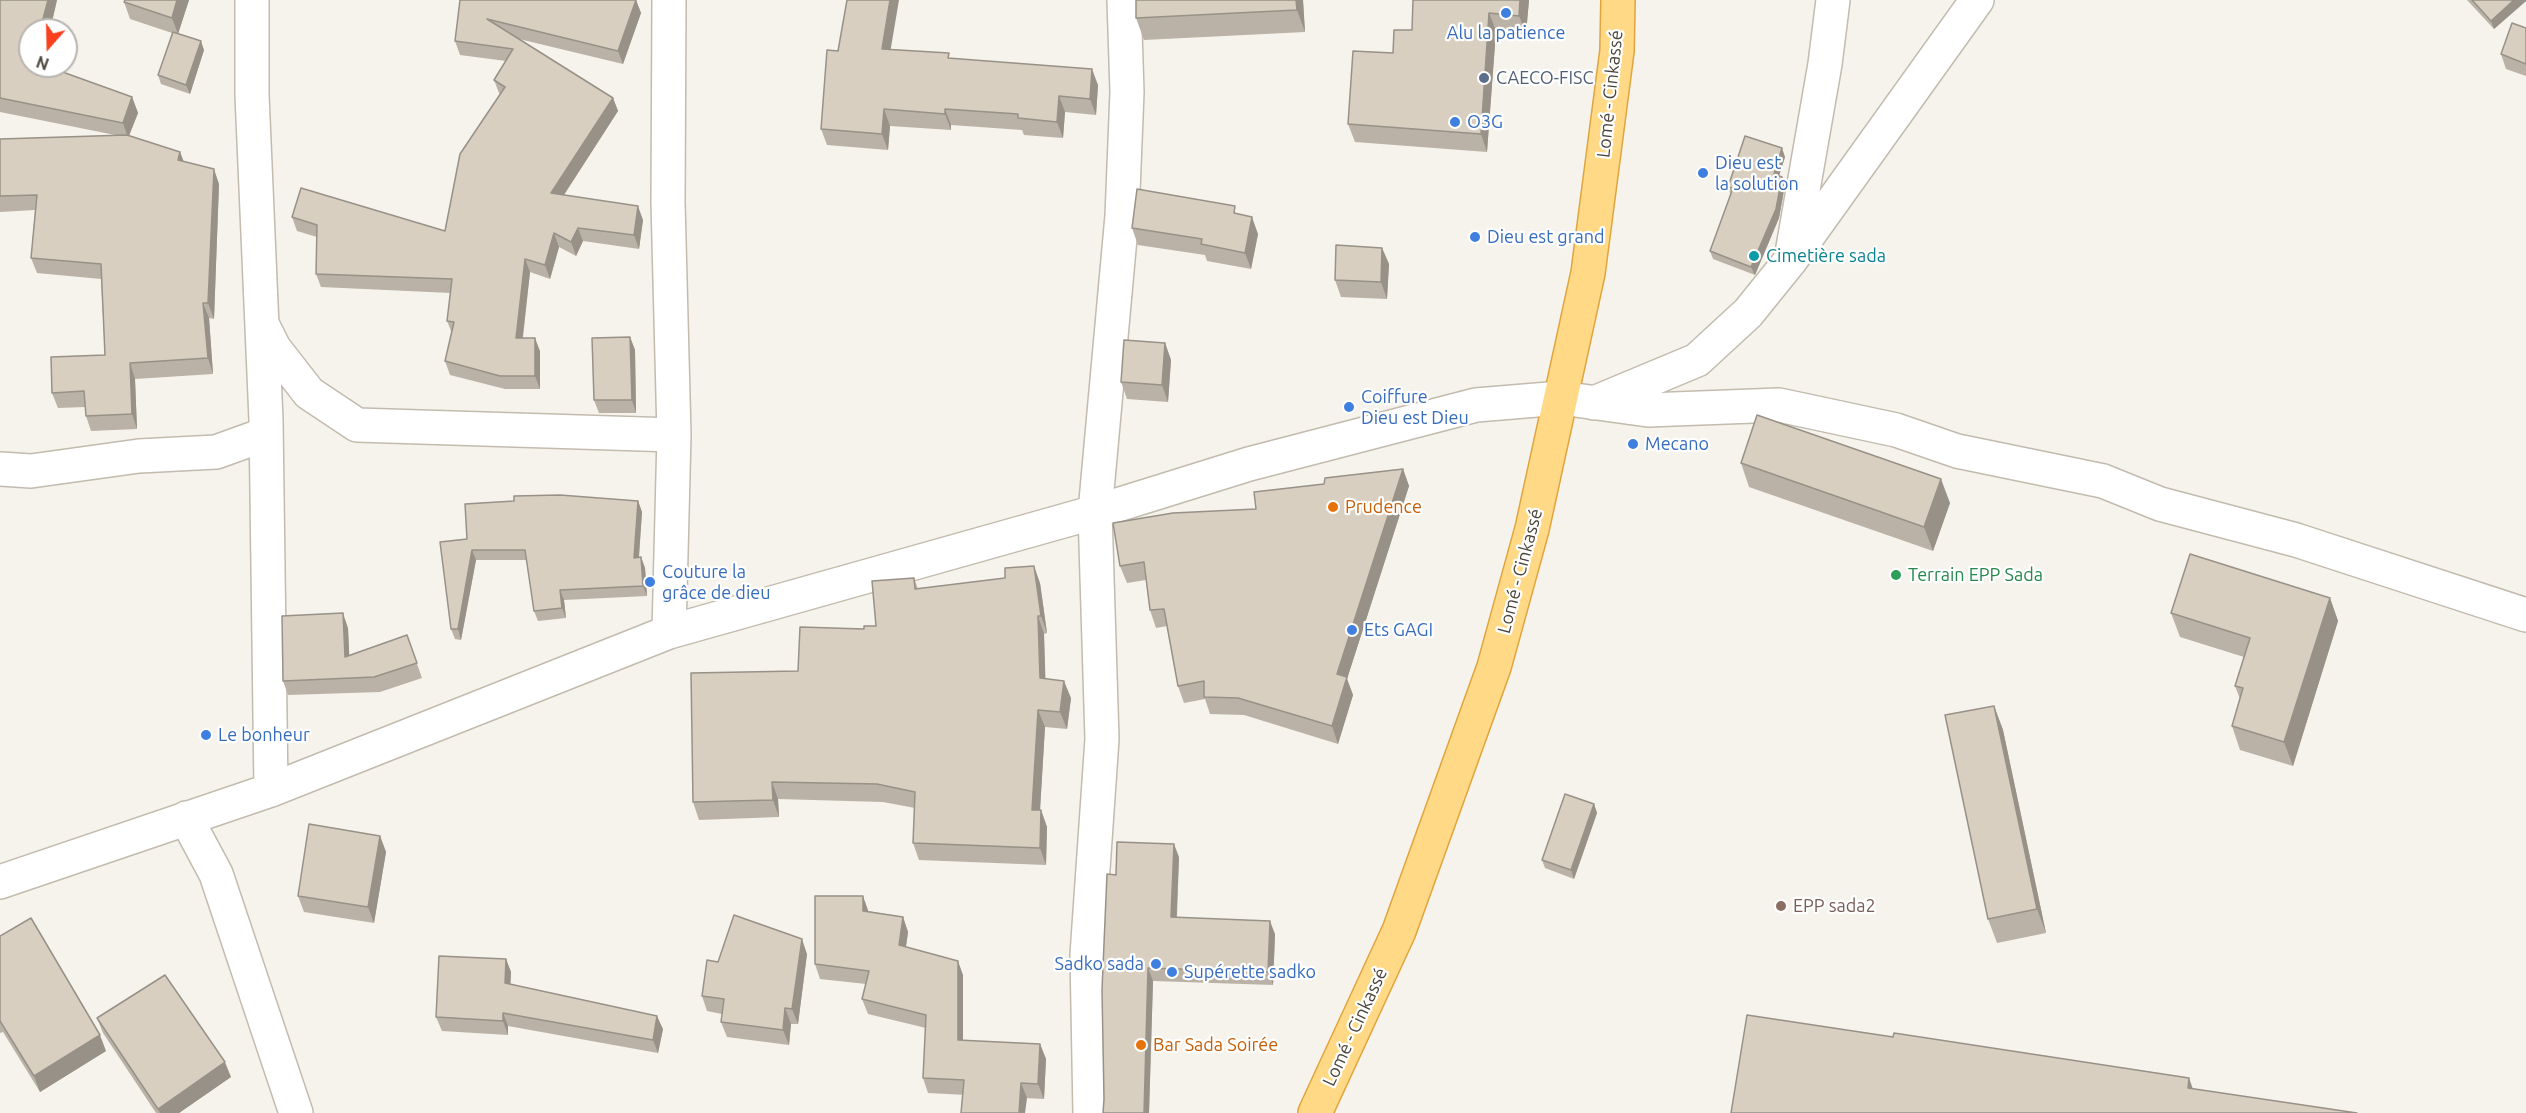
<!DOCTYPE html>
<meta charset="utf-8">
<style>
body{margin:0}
#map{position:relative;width:2526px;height:1113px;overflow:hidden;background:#f6f3ec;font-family:Ubuntu,sans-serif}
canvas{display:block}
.north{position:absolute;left:18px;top:18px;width:60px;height:60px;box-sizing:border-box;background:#fff;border:2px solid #b7b4b0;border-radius:50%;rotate:200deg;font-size:16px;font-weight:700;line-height:24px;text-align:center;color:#4b4439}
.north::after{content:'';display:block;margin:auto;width:21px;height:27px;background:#fc3f1d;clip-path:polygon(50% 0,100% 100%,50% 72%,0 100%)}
</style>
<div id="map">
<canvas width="2526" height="1113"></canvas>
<div class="north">N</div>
</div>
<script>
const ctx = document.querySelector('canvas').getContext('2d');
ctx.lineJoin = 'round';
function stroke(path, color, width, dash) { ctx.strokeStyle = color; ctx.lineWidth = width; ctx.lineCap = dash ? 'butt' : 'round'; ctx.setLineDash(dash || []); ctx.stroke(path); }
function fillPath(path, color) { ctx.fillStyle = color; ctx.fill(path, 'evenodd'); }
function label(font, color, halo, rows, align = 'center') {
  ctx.font = font + ' Ubuntu,sans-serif'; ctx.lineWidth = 4.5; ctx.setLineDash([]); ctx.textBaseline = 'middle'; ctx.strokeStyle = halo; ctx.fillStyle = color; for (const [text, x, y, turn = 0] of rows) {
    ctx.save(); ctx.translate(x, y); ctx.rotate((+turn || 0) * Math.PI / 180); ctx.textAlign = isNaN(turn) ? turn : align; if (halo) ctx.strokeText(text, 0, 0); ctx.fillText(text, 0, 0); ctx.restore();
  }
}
const minor = new Path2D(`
 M252,0v95l14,325 5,370
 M669,0l-1,202 6,233 -5,197
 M1792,253l33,-189 8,-64
 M263,326l11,22 35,45 48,32 317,10
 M1594,403l103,-43 51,-47 42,-52 187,-261
 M0,469l31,2 108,-15 77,-4 50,-18
 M186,818l30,56 80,239
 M0,882l271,-92 398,-158 426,-120 154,-48 227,-59 85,-7 87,12 131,-5 117,25 61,21 146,30 57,23 136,36 230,75
 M1090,1113l-3,-158 15,-216 -7,-227 27,-296 5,-124 -3,-92`);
const trunk = new Path2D(`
 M1315,1113l84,-182 95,-264 38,-138 56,-256 29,-222 1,-51`);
const wall = new Path2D(`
 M0,0h57l-7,30h-20v36l102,31 6,16 -9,23 51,16 4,10 35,22 -5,135 -5,-1 4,56 -78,5 2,50 -46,2 -5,-15 -1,-9 -27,1 -6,-15 53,-38 -4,-76 -64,-6 -6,-15 4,-48 -35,2v-73l115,-4 -115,-23z
 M125,0h64l-11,34 26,16 -14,44 -29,-10 -3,-9 14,-42 -42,-14 -6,-17z
 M460,0h176l5,13 -18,51 -104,-25 94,59 5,13 -54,84 79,25 -4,29 -56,-8 -7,15 -17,-9 -9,32 -20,-7 -7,66 17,13v38h-35l-55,-14 -5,-14 7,-28 -5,-12 4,-28 -130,-6 -5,-13 1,-37 -20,-6 -5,-14 153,14 55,-137 -1,-1 -5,-13 12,-19 -46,-6 -5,-14z
 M1303,0l2,32 -161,8 -8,-22z
 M1529,0l-3,34 -30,-3 -9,121 -132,-10 -7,-18 45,-71 19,-23z
 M2467,0h59v1l-32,28z
 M2526,28v48l-20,-7 -5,-15z
 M891,49l59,9 148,27 -2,30 -31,-3 -2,26 -39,-3 -2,-5 -71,-5v5l-61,-4 -2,24 -61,-5 -6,-16 17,-78z
 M1785,157l-6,19 6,9 -6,33 -24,57 -42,-16 -3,-8 21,-56 -3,-8z
 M1238,214l20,20 -7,35 -44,-8 -2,-6 -67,-10 -6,-17z
 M1382,248l7,16 -2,35 -46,-2 -6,-17z
 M630,337l5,13 1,63h-37l-5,-13z
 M1165,343l6,17 -3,42 -41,-3 -6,-17z
 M1741,463l209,40 -17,48 -184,-64z
 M1403,469l6,17 -62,193 6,16 -15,49 -94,-29 -34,-1 -5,-15 -21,4 -6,-17 -11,-60 -11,2 -6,-18 -4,-30 -19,3 -7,-17 136,-57 68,-25z
 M638,501l4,11 -3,46 2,-1 4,11 2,28 -83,4 2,18 -28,3 -4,-10 -7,-51h-51l-15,80 -6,-1 -4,-10 16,-90z
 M914,578l4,11 122,-6 7,50 -3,1 1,45 26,19 -4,31 -22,-2 -5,83h1l6,17 -1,38 -127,-5 -6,-17 2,-35 -32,-6 -105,-3 1,18 -80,3 -6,-18 105,-131 66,-42 12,-3z
 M2330,598l8,23 -45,145 -53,-16 -8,-24 8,-27 -5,-13 9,-29 -64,-20 -9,-24z
 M348,628l1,27 58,-20 15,43 -42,14 -92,3 -5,-14z
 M1994,706l9,24 43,203 -49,10 -9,-24z
 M1594,804l3,9 -23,66 -29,-11 -3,-8z
 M380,836l6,16 -12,71 -70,-11 -6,-16z
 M1179,857l-2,60 98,17 -2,51 -120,-4 -4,132 -33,-238z
 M868,910v1l35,6 5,15 -2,15 57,28v65l77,4 6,15 -2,40 -116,-6 -5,-15 3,-50 -58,-14 -6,-15 4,-15 -46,-5 -5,-15z
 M0,936l106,115 -66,41 -37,-60 -3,1z
 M807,954l-9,70h-7l-2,21 -62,-8 -6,-15 1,-8 -15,-3 -5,-15 16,-34z
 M506,959l5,13 -1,12 153,45 -5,24 -150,-27v9l-66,-4 -6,-14z
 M97,1018l134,59 -52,36h-23l-53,-80z`);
const shadedWall = new Path2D(`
 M48,0h9l-7,30h-10z
 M177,0h12l-11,34 -6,-16z
 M636,0l5,13 -18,51 -5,-13z
 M890,0h9l-11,65 -6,-16z
 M1296,0h7l2,32 -8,-22z
 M1520,0h9l-3,34 -7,-18z
 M2514,0h12v1l-32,28 -3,-8z
 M1489,13l7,18 -9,121 -6,-18z
 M201,41l3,9 -14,44 -4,-9z
 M1092,69l6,16 -2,30 -6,-16z
 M1059,96l6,16 -2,26 -6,-16z
 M132,97l6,16 -10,25 -5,-15z
 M613,98l5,13 -62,96 -5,-14z
 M884,109l6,17 -2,24 -6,-16z
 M945,109l6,16v5l-6,-16z
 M1782,148l3,9 -8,25 -3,-8z
 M180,152l6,16 -8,-8z
 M214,169l5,15 -5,135 -6,-16z
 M1782,177l3,8 -6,33 -24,57 -4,-8z
 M638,206l5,14 -4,29 -5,-14z
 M1252,217l6,17 -7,35 -6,-16z
 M578,228l5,13 -7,15 -5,-14z
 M554,233l5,14 -9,32 -5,-14z
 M1382,248l7,16 -2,35 -6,-17z
 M525,259l5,13 -9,79 -5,-13z
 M203,303l6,15 4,56 -5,-16z
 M630,337l5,13 1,63 -4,-13z
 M535,338l5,13v38l-5,-13z
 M1165,343l6,17 -3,42 -6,-17z
 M130,363l5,16 2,50 -5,-15z
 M1403,469l6,17 -62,193 6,16 -15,49 -6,-18 5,-52z
 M1941,479l9,24 -17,48 -9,-24z
 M638,501l4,11 -4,56 -4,-10z
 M472,550l4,10 -15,80 -3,-11z
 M641,557l4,11 2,28 -4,-10z
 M1034,566l6,17 7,50 -6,-17z
 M560,590l4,10 2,18 -4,-10z
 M2330,598l8,23 -45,145 -9,-24z
 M343,613l5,15 2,43 -5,-14z
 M1038,616l6,18 2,61 -6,-17z
 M1064,681l7,17 -4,31 -7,-17z
 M1994,706l9,24 43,203 -9,-24z
 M1038,710l7,17 -6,100 -7,-17z
 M772,782l6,17 1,18 -6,-17z
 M1594,804l3,9 -23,66 -3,-9z
 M1041,810l6,17 -1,38 -6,-17z
 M380,836l6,16 -12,71 -6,-16z
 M1174,844l5,13 -3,73 -5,-13z
 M863,896l5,14v15l-5,-14z
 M903,917l5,15 -4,28 -5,-15z
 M1270,921l5,13 -2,51 -5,-13z
 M802,939l5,15 -9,70 -6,-15z
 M506,959l5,13 -1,25 -5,-14z
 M958,961l5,14v79l-5,-14z
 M1148,968l5,13 -4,132h-5z
 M785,1008l6,16 -2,21 -6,-15z
 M503,1013l5,13v9l-5,-14z
 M657,1016l6,13 -5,24 -5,-13z
 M100,1035l6,16 -66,41 -6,-16z
 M1040,1044l6,15 -2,40 -6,-15z
 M225,1062l6,15 -52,36h-19l-2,-4z
 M2189,1078l10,28 -11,-18z
 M1021,1083l6,15 -2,15h-6z`);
const building = new Path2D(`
 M0,0h48l-8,30h-10v36h16l86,31 -9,26 -123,-25z
 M125,0h52l-5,18 -48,-16z
 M460,0h176l-18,51 -131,-32 126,79 -62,95 87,13 -4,29 -56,-7 -7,14 -17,-9 -9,32 -20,-6 -9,79h19v38h-35l-55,-15 9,-39 -7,-1 5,-42 -136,-5 1,-49 -25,-8 9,-29 144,43 15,-77 45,-67 -11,-7 19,-31 -58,-8z
 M847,0h43l-8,49 67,4 -1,5 144,11 -2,30 -31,-3 -2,26 -39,-4v-4l-73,-5v5l-61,-5 -2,25 -61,-5 6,-79 11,1z
 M1136,0h160l1,10 -161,8z
 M1413,0h107l-1,16 -30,-3 -8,121 -133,-10 5,-73 40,2 1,-23h18z
 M2472,0h42l-23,21z
 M2512,23l14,5v36l-25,-10z
 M173,32l28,9 -15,44 -28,-10z
 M127,135l53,17 -2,8 36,9 -6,134h-5l5,55 -78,5 2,51 -46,2 -2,-25 -32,2 -1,-36 54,-2 -4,-91 -70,-6 6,-63 -37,1v-57z
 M1745,136l37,12 -8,26 8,3 -6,32 -25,58 -41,-16 23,-63 -5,-1z
 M1137,189l98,17 -1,7 18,4 -7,36 -44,-9 1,-5 -70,-11z
 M1336,245l46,3 -1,34 -46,-2z
 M630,337l2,63h-38l-2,-62z
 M1124,340l41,3 -3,42 -41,-3z
 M1757,415l184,64 -17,48 -183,-64z
 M1403,469l-66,205 10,3 -15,49 -94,-28 -34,-1v-16l-26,5 -14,-77 -14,1 -6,-48 -24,4 -7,-43 60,-10 83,-4 -2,-17 70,-8 1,-6z
 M560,495l78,6 -4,57 7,-1 2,29 -83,4 2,18 -28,3 -9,-61h-53l-14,79h-7l-11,-87 27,-3 -2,-35 49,-3v-5z
 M2190,554l140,44 -46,144 -52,-16 11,-38 -8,-2 15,-48 -79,-25z
 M1034,566l7,50h-3l2,62 24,3 -4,31 -22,-2 -6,100h9l-1,38 -127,-5 2,-51 -38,-8 -105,-2 1,18 -80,2 -2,-129 107,-2 2,-44 64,2v-3h12l-4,-45 42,-3 1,11 90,-11v-10z
 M343,613l2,44 62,-22 10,28 -43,14 -91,4 -1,-65z
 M1994,706l43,203 -49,10 -43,-204z
 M1565,794l29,10 -23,66 -29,-10z
 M309,824l71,12 -12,71 -70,-11z
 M1117,842l57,2 -3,73 99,4 -2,51 -120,-4 -4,145h-41l1,-14 -2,-109 5,-116 9,1z
 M815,896h48v15l40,6 -4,28 59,16v79l82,4 -2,40 -17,-1 -2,30h-58l3,-33 -41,-2 3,-63 -64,-16 7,-28 -54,-7z
 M734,915l68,24 -10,70 -7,-1 -2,22 -62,-8 3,-23 -22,-3 5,-36 11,2z
 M31,918l69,117 -66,41 -34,-55v-85z
 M439,956l67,3 -1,24 152,33 -4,24 -150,-27v8l-67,-4z
 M165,975l60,87 -67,47 -61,-91z
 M1747,1015l146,22 1,-4 295,45 -1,10 169,25h-626z`);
const markers = [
 [1506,13,6,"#3f7fe0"],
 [1484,78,6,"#5c6f8a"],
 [1455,122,6,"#3f7fe0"],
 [1703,173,6,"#3f7fe0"],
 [1475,237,6,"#3f7fe0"],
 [1754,256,6,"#0f9aa8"],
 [1349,407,6,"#3f7fe0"],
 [1633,444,6,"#3f7fe0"],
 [1333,507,6,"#e8710a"],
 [1896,575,6,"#2e9e5b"],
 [650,582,6,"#3f7fe0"],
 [1352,630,6,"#3f7fe0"],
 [206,735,6,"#3f7fe0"],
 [1781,906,6,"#8d6e63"],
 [1156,964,6,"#3f7fe0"],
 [1172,972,6,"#3f7fe0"],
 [1141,1045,6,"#e8710a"]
];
const shopNames = [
 ["Alu la patience",1506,33,"center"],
 ["O3G",1467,122],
 ["Dieu est",1715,163],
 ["la solution",1715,184],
 ["Dieu est grand",1487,237],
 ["Coiffure",1361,397],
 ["Dieu est Dieu",1361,418],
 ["Mecano",1645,444],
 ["Couture la",662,572],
 ["grâce de dieu",662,593],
 ["Ets GAGI",1364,630],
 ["Le bonheur",218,735],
 ["Sadko sada",1144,964,"right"],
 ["Supérette sadko",1184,972]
];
const serviceNames = [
 ["CAECO-FISC",1496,78]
];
const streetNames = [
 ["Lomé - Cinkassé",1610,94,-84],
 ["Lomé - Cinkassé",1520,571,-75],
 ["Lomé - Cinkassé",1355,1027,-65]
];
const cultureNames = [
 ["Cimetière sada",1766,256]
];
const foodNames = [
 ["Prudence",1345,507],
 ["Bar Sada Soirée",1153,1045]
];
const leisureNames = [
 ["Terrain EPP Sada",1908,575]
];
const educationNames = [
 ["EPP sada2",1793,906]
];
stroke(minor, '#c2bbae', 36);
stroke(trunk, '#e0a43c', 36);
stroke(minor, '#fff', 33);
stroke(trunk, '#ffd985', 33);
fillPath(wall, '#bab2a6');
fillPath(shadedWall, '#979187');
fillPath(building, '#d8cfc1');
stroke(building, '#979187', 1.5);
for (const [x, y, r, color] of markers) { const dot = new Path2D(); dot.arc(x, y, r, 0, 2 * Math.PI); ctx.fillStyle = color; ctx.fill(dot); stroke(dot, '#fff', 2); }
label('18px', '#366cbe', '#fff', shopNames, 'left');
label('18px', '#4e5e75', '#fff', serviceNames, 'left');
label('18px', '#4b4439', '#fff', streetNames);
label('18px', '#0d838f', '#fff', cultureNames, 'left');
label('18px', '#c56008', '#fff', foodNames, 'left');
label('18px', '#27864d', '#fff', leisureNames, 'left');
label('18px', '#785e54', '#fff', educationNames, 'left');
</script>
